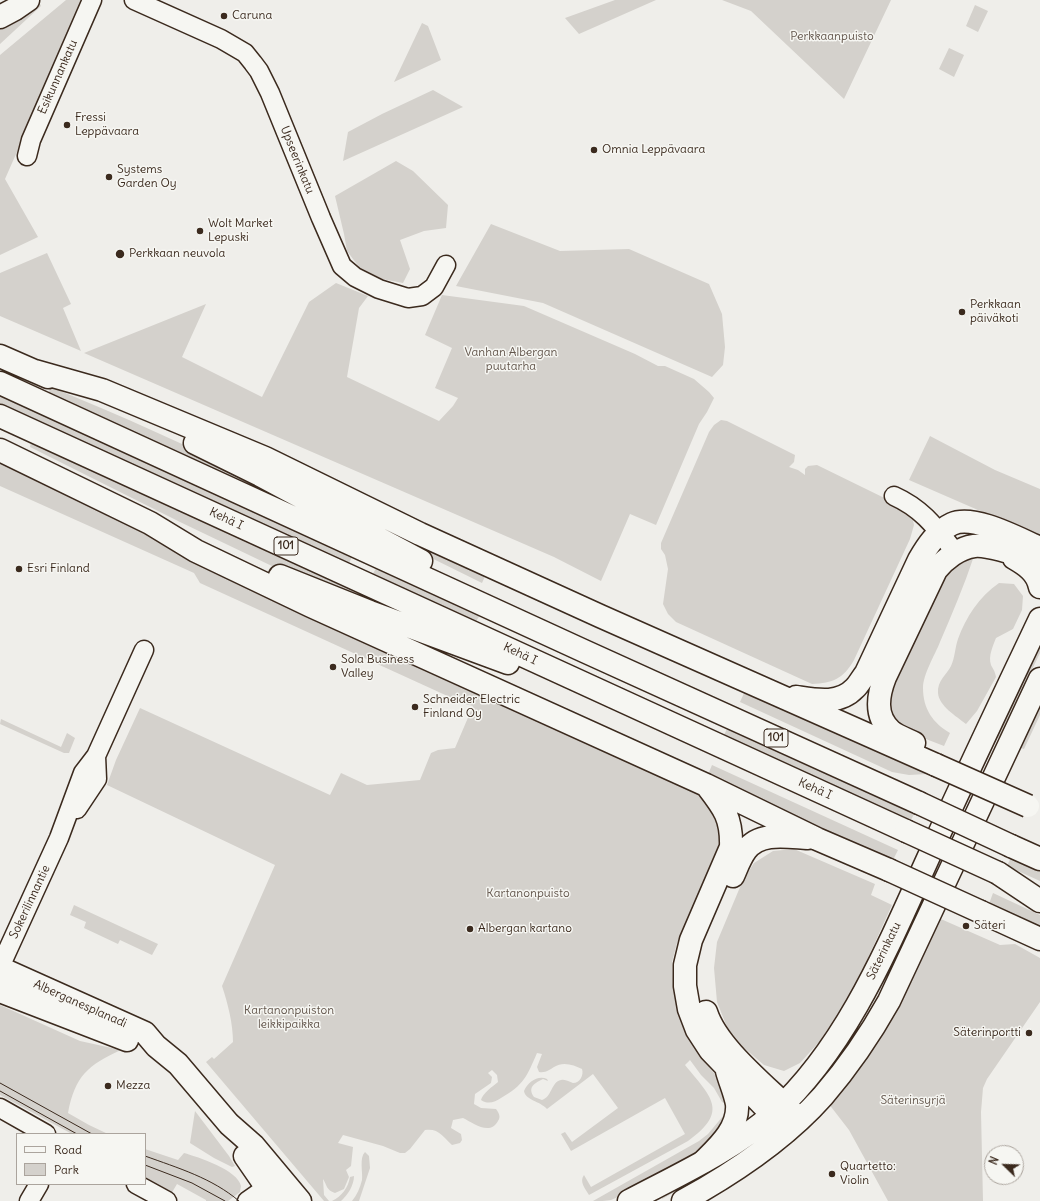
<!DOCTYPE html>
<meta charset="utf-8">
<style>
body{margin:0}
#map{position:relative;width:1040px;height:1201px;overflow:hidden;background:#efeeea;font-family:Delius,sans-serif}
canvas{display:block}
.legend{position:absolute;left:16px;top:1133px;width:130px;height:52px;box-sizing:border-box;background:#f6f6f2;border:1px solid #aba49d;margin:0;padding:5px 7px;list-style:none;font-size:12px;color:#3b2a1e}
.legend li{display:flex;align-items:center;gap:8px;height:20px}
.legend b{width:20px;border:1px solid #aba49d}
.north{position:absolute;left:984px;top:1145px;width:40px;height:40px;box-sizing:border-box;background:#f6f6f2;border:1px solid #aba49d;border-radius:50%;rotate:293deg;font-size:11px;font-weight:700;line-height:16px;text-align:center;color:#3b2a1e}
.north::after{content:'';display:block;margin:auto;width:14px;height:18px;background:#3b2a1e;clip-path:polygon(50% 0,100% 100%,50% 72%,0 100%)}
</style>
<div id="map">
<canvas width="1040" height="1201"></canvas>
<ul class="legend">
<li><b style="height:5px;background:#f6f6f2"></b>Road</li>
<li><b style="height:11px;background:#d4d1cc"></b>Park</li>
</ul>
<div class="north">N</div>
</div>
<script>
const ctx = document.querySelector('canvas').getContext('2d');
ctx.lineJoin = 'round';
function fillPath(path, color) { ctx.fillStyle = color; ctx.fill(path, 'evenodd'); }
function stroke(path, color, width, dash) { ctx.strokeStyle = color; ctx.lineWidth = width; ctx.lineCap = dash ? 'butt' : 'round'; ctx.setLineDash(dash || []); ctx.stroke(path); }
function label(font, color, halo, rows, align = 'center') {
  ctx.font = font + ' Delius,sans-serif'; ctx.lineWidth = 3; ctx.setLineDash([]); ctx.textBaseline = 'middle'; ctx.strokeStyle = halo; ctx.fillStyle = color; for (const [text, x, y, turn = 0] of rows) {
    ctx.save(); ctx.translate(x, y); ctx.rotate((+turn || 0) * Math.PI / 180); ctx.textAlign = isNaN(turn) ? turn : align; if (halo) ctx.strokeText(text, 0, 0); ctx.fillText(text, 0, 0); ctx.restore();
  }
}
const green = new Path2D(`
 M66,0h18l-79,179 33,58 -38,18v-200z
 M615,0h41l-77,34 -14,-16z
 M722,0h169l-47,99 -93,-88z
 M39,2l2,4 -41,38v-20z
 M975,5l13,6 -10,21 -12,-6z
 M422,23l6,3 13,34 -47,22z
 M949,48l15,7 -10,22 -15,-8z
 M433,90l30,17 -120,54 5,-29 34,-18z
 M396,161l17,10 35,34 -2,23 -22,3 -24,9 10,29 -7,14 -21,-4 -23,-12 -12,-16 -3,-17 -9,-38z
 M491,224l69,27 69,-2 80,35 13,30 3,33 -2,18 -11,12 -169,-74 -87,-17z
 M47,253l24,51 -8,4 18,43 -81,-35v-43z
 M336,283l32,13 -9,12 -12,69 92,44 14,-15 5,-8 -23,-10 17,-40 -27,-13 17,-40 82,11 111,48 23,12h7l29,13 15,13 5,6 -7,14 -8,12 -43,101 -26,-11 -29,67 -47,-24 -470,-204 122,-49 -24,53 80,40 47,-95z
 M51,387c70,29 140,59 207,95l-2,5 -208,-94z
 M0,395l352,162 -4,8 -348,-159z
 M721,420l6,1 68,34 -1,7 -5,5 9,3 7,5v-6l3,-3 9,-1 94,46 3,14 -4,14 -56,121c-11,19 -21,23 -42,24l-136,-62 -8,-8 -5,-10 5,-35 -3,-14 -4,-6v-6l48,-111 5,-7z
 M930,436l65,34 45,19v48l-131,-57z
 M31,442l277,128 64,28 -5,6 -93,-37 -94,-45 -150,-75z
 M0,463l550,264 140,62c22,14 27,29 30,53l-43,101 -5,19 1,26 10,39 15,26 23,29 7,23 -6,-3 -8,-14 -13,-13 -11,-15 -5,5c26,32 45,46 3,76l-99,54c-4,-7 -10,-13 -5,-20l7,12 94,-53 -20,-36 -94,53 -10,-17 4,-2 7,10 46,-34 -25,-34 -46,35c-7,-8 -22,-9 -23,-18 4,-9 14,-16 23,-12l1,2 -5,-2c-8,4 -16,8 -9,18l8,3c10,-3 9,-18 19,-20 5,-1 8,2 12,3 7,0 11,-8 9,-14 -8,-4 -19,-8 -28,-2 -5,3 -8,6 -15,5l-2,-5 5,-13 -5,-1c-10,23 -13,32 -36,45 -6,4 -13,7 -20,2 1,-6 12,-14 17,-18l-1,-7 -5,-5 -4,3 4,4 -1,6 -16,11 -1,10 7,4 15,1c3,4 5,8 2,12 -8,15 -25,2 -35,-3l-10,2 -2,8 10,6 1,6 -2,3 -8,2c-9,-8 -13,-17 -27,-15l-15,19 -5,4h-5l-17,-7 -40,-11 -5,8 15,4 -2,19 -5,4 3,7 -5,12 -9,4c-9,-3 -8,-8 -12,-14l1,16 5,6h-5l-118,-139 6,-5 2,2 19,-17c0,-18 -5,-38 -11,-56l53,-121 -168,-80 9,-25 24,-52 190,87 11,-22 26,12 53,-5 11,-27 7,-3 17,-2 18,-42 -8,-2 -265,-121 -6,-10 -194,-87z
 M356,512l130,62 -4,9 -87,-43z
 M974,556c-10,30 -22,58 -34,86 -5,13 -17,32 -17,46 0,21 10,35 27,45l-6,13 -31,-12 -21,-15 -5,-37 52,-97 10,-15 15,-11z
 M376,568l104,47 -5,8 -103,-47z
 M999,583l15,1 9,12 -1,14 -9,19 -17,9c-3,8 -8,18 -5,27 2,4 4,6 5,12l-19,34 -11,13c-10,-8 -27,-18 -28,-31 -1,-12 9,-19 13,-27 4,-8 4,-19 7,-27 8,-22 21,-42 41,-56z
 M1040,633v20l-41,85 -8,-4z
 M745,691l183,82 -1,1 -18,1 -17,-3 -152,-70z
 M1040,693v22l-16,34 -9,-3z
 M1,719l60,28 6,-14 8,5 -6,15h-5l-64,-29z
 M727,729l187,85 -4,8 -187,-85z
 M712,765l186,85 -5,10 -186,-83z
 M794,849l81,35 -4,11 21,10 -29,64 -16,30 -27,42 -20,22 -16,8 -20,-6 -21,-18 -16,-20 -10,-25 -3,-34 3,-26 26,-62 11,-17 19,-12z
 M1011,857l29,14v10l-33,-15z
 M993,893l47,22v13l-51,-24z
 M74,905l84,39 -6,11 -32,-15 -2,4 -34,-16 2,-6 -16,-7z
 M934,916l66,29 15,-1 25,14v44l-53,77 -4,9 -2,24 2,89h-95l-39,-71 -24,-31z
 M0,1005l80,36 41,9c-33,15 -46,26 -53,63l21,12 19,9h-36l-72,-39z
 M195,1111l34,45 6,10 -3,1 -18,-9 -24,-15z
 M723,1116l2,1c-15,33 -51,48 -82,65 -10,6 -21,14 -32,18 -5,1 -12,1 -18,1l106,-60 9,-7z
 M753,1143c-28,22 -59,39 -91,56l-2,-5z
 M145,1149l33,11 6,-7c14,4 54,17 57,33 0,1 -1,5 -1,6l-12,9h-22v-1l-29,-16 -6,10 -26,-14z
 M365,1152l4,4 1,12 -11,33h-7c5,-6 8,-13 10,-21 1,-8 -3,-22 3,-28z
 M354,1176c0,9 -6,19 -13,25h-9c10,-5 16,-13 18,-24z`);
const street = new Path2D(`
 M134,0l87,39 24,14 8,10 6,8 11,22 51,125 21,48 13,11 24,12 29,9 14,-2 12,-9 12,-22
 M27,156l4,-16 61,-140
 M894,496c29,13 42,32 61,56
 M77,809l20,-30 -1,-23
 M0,967l59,-129 24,-65 13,-17 48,-106
 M0,1108l46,26
 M136,1184l31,17
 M29,1201l10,-17
 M247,1201l30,-21`);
const secondary = new Path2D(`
 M0,17l15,-8 13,-9
 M0,968l145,65 11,13 22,18 51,60 25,22 46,55
 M0,991l127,49
 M245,1156l31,45
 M629,1201c49,-26 103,-50 145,-88 77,-70 118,-177 161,-270 34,-75 70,-150 105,-224
 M683,1201c51,-28 101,-61 140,-105 25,-29 47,-61 66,-95l151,-322`);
const highway = new Path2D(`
 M0,356l48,21
 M35,371l67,19 163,68 155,76 180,82 336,149
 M0,383l584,268 335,152
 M0,416l906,415
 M195,443l65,32 161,86
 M0,450l150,73 46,28 115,55 395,179 111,54 72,31
 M1014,558c12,7 23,14 26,29
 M280,576l90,36 138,51
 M796,697c20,3 43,8 59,-9 4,-4 7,-10 11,-15l53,-113c8,-14 18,-29 33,-36 22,-10 67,15 88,24
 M914,743c-8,-4 -17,-7 -23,-12 -17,-15 -13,-36 -6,-54l51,-107c9,-11 23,-22 38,-24 14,-2 51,11 66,16
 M707,786c17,22 25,32 24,61l-40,93 -6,25v21l4,23 8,21 13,20 77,80
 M1011,846l29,13
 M998,873l42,28
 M733,876c4,-9 7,-18 13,-26 14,-19 42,-13 62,-12
 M981,912l59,27
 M706,1012c12,38 66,78 93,107
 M704,1161c15,-15 35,-33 33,-57 -2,-11 -7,-22 -10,-33`);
const tram = new Path2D(`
 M0,1083l92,51
 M0,1091l77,43
 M145,1156c33,12 67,22 94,45
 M145,1165l47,18 33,18`);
const highwayBridge = new Path2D(`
 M936,765l92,41
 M919,803l92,43
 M906,831l92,42
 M889,870l92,42`);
const markers = [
 [224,16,4,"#3b2a1e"],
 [67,125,4,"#3b2a1e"],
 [594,150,4,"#3b2a1e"],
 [109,177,4,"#3b2a1e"],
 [200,231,4,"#3b2a1e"],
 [120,254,5,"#3b2a1e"],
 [962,312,4,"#3b2a1e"],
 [19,569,4,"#3b2a1e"],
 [333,667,4,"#3b2a1e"],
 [415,707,4,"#3b2a1e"],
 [966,926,4,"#3b2a1e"],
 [470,929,4,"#3b2a1e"],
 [1029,1033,4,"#3b2a1e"],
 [108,1086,4,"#3b2a1e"],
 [832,1174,4,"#3b2a1e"]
];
const shields = [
 [286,546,24],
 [776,738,24]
];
const shieldNames = [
 ["101",286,546],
 ["101",776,738]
];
const poiNames = [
 ["Caruna",232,16],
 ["Fressi",75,118],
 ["Leppävaara",75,132],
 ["Omnia Leppävaara",602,150],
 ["Systems",117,170],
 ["Garden Oy",117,184],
 ["Wolt Market",208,224],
 ["Lepuski",208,238],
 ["Perkkaan neuvola",129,254],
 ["Perkkaan",970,305],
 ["päiväkoti",970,319],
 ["Esri Finland",27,569],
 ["Sola Business",341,660],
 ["Valley",341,674],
 ["Schneider Electric",423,700],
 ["Finland Oy",423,714],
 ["Säteri",974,926],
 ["Albergan kartano",478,929],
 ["Säterinportti",1021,1033,"right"],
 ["Mezza",116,1086],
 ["Quartetto:",840,1167],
 ["Violin",840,1181]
];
const parkNames = [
 ["Perkkaanpuisto",832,37],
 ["Vanhan Albergan",511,353],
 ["puutarha",511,367],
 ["Kartanonpuisto",528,894],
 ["Kartanonpuiston",289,1011],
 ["leikkipaikka",289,1025],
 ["Säterinsyrjä",913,1101]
];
const streetNames = [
 ["Esikunnankatu",58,77,-66],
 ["Upseerinkatu",297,160,68],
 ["Kehä I",226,519,25],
 ["Kehä I",520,654,25],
 ["Kehä I",815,789,24],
 ["Sokerilinnantie",30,902,-65],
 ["Säterinkatu",884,951,-64],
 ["Alberganesplanadi",80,1004,24]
];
fillPath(green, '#d4d1cc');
stroke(street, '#3b2a1e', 21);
stroke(secondary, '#3b2a1e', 25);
stroke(highway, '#3b2a1e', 25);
stroke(street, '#f6f6f2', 18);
stroke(secondary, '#f6f6f2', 22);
stroke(highway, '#f6f6f2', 22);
stroke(tram, '#3b2a1e', 1);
stroke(highwayBridge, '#3b2a1e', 25, []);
stroke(highwayBridge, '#f6f6f2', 22);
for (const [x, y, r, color] of markers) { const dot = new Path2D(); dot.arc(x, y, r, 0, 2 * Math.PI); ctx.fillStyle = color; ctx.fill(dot); stroke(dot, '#f6f6f2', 1.5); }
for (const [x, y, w] of shields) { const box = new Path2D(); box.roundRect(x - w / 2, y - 9, w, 18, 3); ctx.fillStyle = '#f6f6f2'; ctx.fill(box); stroke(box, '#3b2a1e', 1); }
label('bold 11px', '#3b2a1e', null, shieldNames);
label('12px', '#3b2a1e', '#f6f6f2', poiNames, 'left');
label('12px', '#61544a', '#f6f6f2', parkNames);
label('12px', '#3b2a1e', '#f6f6f2', streetNames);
</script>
